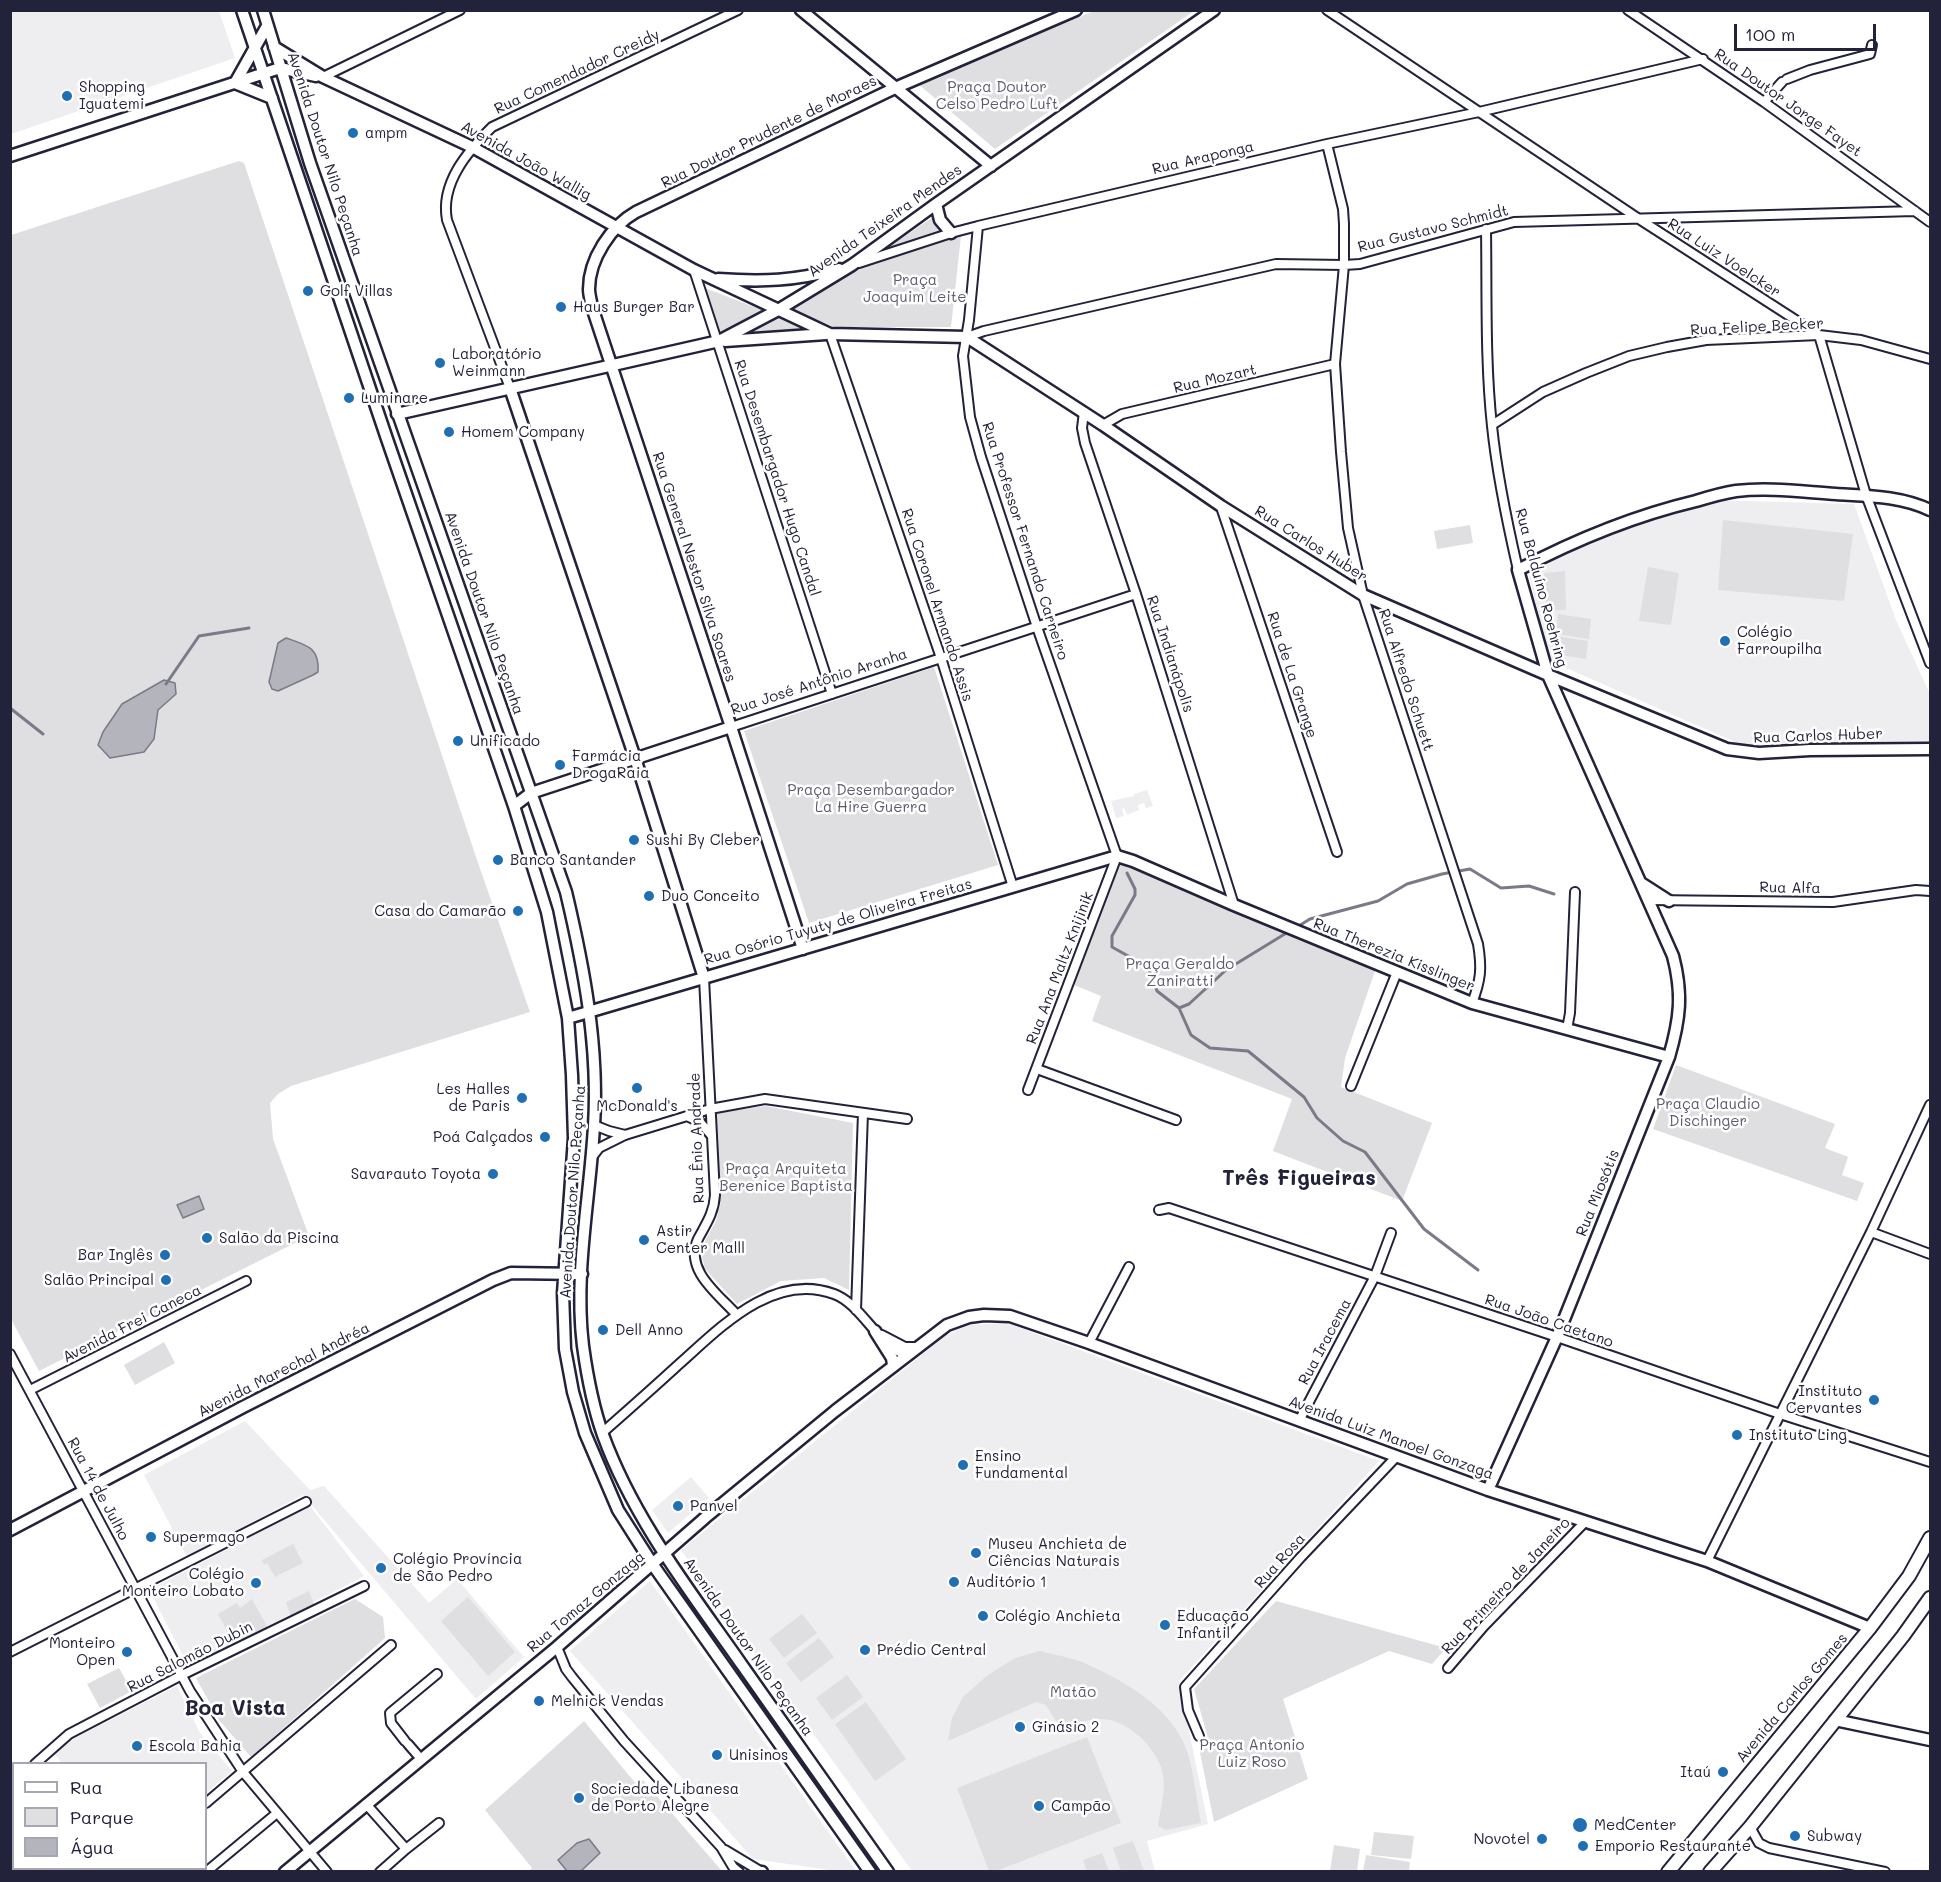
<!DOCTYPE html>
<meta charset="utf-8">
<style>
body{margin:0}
#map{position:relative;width:1941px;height:1882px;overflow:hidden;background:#fff;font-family:Mali,sans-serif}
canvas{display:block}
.frame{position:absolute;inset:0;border:12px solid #22223b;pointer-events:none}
.legend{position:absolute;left:12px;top:1762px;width:195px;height:108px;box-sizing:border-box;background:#fff;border:2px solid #a7a7b1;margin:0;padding:8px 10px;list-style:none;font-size:18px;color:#22223b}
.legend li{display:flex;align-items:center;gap:12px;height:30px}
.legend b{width:30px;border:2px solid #a7a7b1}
.scale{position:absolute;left:1734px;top:24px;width:142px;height:27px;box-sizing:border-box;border:3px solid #22223b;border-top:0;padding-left:8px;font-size:18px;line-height:21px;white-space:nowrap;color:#22223b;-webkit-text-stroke:4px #fff;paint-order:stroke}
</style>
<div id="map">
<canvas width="1941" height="1882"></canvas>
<div class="frame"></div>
<ul class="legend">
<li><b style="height:8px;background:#fff"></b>Rua</li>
<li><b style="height:16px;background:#dfdfe2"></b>Parque</li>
<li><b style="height:16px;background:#b4b4bc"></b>Água</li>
</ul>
<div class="scale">100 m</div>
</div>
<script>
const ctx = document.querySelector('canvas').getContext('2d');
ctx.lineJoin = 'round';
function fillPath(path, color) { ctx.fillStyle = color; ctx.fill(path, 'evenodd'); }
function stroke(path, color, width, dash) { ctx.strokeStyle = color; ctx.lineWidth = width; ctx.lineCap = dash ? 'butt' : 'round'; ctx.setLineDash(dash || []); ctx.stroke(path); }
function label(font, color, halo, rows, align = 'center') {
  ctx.font = font + ' Mali,sans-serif'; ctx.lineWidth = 5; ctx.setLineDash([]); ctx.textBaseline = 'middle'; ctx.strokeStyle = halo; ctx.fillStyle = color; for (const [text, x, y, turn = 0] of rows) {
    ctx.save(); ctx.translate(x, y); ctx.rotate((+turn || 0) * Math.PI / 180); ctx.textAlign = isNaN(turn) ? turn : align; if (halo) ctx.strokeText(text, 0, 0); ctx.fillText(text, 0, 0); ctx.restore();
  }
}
const built = new Path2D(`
 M10,11h209l16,47 -224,76z
 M1709,500l145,4 42,116 33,72 1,55 -188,-2 -192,-84 -21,-85 51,-32z
 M1147,790l6,16 -7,2 -2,-5 -6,2 1,5 -12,5 -3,-7 -2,1 2,7 -8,2 -5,-17 23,-5v-2z
 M1007,1323l372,138 -200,220 29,143 -61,17 8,30h-243l-231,-321 264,-214 22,-11z
 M245,1421l65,69 14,-4 105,117 28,-24 67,78 -48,42 -173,-204 -116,62 -43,-82z
 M691,1477l18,21 -41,35 -16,-23z
 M310,1506l54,70 -175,91 -40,-77z
 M650,1581l206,290h-20l-83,-12 -183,-208z
 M177,1686l23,47 32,38 -26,22v-29l-144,-1 -8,-10 19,-14z
 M66,1869h49l-3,3 -44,-1z`);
const green = new Path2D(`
 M1094,11h100l-199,138 -78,-66z
 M239,161l5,2 232,694 54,155 -239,74 -13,8 -8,9 3,36 36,97 -270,135 -28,-52v-1084z
 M933,217l5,10 6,6 -55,14z
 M961,236l-10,91h-116l-45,-18 71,-45z
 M705,288l65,25 -49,21z
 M777,314l41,18 -86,6z
 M1723,520l130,14 -9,67 -126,-11z
 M1470,525l3,18 -36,6 -3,-18z
 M1648,567l31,6 -8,52 -32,-4z
 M1565,571l1,39 -20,1 -2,-38z
 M1558,614l33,5 -2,20 -33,-5z
 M1556,636l32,5 -2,18 -32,-5z
 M934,667l64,198 -189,58 -65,-192z
 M1119,863l256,108 -30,87 -4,29 91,36 -30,78 -129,-50 19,-52 -200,-78 9,-25 -27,-11z
 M1676,1065l159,59 -10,24 23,9 -6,18 22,8 -7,18 -204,-72z
 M766,1106l87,17 -4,167 -25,-12 -43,3 -44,23 -32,-35 -3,-13 2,-13 12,-22 5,-20 -6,-88z
 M164,1342l11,21 -40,22 -11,-20z
 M293,1544l10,19 -28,14 -8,-14 -3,2 -2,-5z
 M309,1591l6,16 -24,10 -5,-15z
 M468,1597l47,55 -27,24 -47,-55z
 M252,1599l16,29 -33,18 -17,-32 19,-11 3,5z
 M355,1599l28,18 2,21 -134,119 -32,-37 -23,-42z
 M1276,1601l170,47 -14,16 -43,-13 -106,48 25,80 -94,43 -14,-69 8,-15 -14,-49z
 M802,1614l15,19 -33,25 -15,-19z
 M819,1638l15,19 -33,25 -15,-19z
 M1040,1651c16,4 34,7 49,14 37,17 80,42 96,81 8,19 12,55 16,77l-35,7 -8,-4c2,-17 8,-34 5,-51 -4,-24 -29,-49 -53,-55 -15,-4 -35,4 -50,8l-14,-23 -10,-3 -88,39 4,-23 11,-21 25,-22 27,-17z
 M119,1668l13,23 -32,17 -13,-24z
 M847,1675l16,22 -31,23 -16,-22z
 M866,1702l40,57 -31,22 -40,-57z
 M584,1721l53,64 6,-5 79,91h-193l3,-3 -47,-58z
 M1087,1737l34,86 -125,48h-7l-32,-83z
 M1374,1832l40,4 -3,23 -40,-4z
 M1133,1841l11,30h-23l-8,-23z
 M1334,1845l26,4 -3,22h-27z
 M1102,1853l7,18h-22l-4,-11z
 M1366,1855l44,7 -1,9h-46z`);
const water = new Path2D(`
 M286,638c20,7 34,9 32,34l-5,3 -35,16 -6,-2 -3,-7 9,-39z
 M164,680l11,3 1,11 -18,16 -4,29 -10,13 -34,6 -12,-13 5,-13 19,-28z
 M199,1196l5,13 -21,9 -6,-13z
 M589,1839l11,14 -19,18h-14l-9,-11 19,-17z`);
const stream = new Path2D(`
 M166,684l33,-48 50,-8
 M10,708l33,26
 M1127,873l8,16v6l-23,41v11l36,20 9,24 22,17 10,-4 37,-34 62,-38
 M1297,927l13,-8 68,-18 29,-17 35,-10 28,-5 31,19 28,-2 25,8
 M1179,1008l12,27 19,13 38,3 56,46 13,21 26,23 22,11 59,77 54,41`);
const street = new Path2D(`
 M1327,10l312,209 180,116 47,160 64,168
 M1628,10l136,92 166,120
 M323,77l137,-67
 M1787,79l23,-9 60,-16 2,-9
 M1764,102l18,-20
 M1327,144l16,65 1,15v41l-9,99 6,88 7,76 15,67 115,349c4,24 3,36 -6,59
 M978,226l-9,94 -6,36 7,61 11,40 56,170 80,229 -89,234
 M1486,229c1,65 -1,132 6,197 5,49 15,96 26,144
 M859,263l92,-30 27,-7 349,-82 152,-32 224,-53
 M694,270l138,424
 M830,334l111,324 72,229
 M967,337l17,-6 292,-67 68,1 16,-1 154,-42 401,-11
 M510,388l-63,-168c-7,-37 21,-69 45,-93l246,-117
 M1084,412l-2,16 3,15 51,151 98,311
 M1103,425l19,-11 213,-50
 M1492,425l51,-33 43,-19 43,-17 38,-9 39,-7 113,-5 42,5 69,19
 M1221,507l116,345
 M731,727l405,-133
 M1648,900l185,2 83,-12 14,1
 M704,978l11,217c-1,18 -9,29 -17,44 -14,31 20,55 38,75
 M1567,1029l3,-16 5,-121
 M1037,1069l139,51
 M1351,1086l46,-114
 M687,1116l13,6 11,13
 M594,1125l15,6 16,4
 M592,1157l7,-9 26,-13 85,-26 55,-10 142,20
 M1159,1210l10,-2 388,129 223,77 150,48
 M1871,1232l59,22
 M856,1310l7,-197
 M882,1335l23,12h13
 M1089,1343l40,-76
 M10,1354l180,337 53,81 84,100
 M30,1390l216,-109
 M1299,1421l76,-145 16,-43
 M602,1433c25,-22 50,-44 75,-67 41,-36 95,-95 157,-72 28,10 44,53 73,61
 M1707,1561l164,-329 59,-127
 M557,1647l9,22 6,8 52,64 97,106 12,20 6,5
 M10,1652l296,-150
 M1448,1668l36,-42 100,-103
 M1199,1736l-11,-26 -3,-23 116,-130 96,-101
 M405,1741l-14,-18 -1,-10 47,-39
 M408,1744l13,15
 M35,1764l34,-30 113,-59 182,-89
 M10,1785l4,-3
 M206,1803l185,-158
 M366,1804l40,45 33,-26
 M10,1827l4,4
 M1750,1827l9,16 10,5 116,24
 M725,1850l35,21
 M45,1868l2,4
 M121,1872l4,-4
 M206,1872l71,-59
 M380,1872l26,-23`);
const secondary = new Path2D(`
 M242,10l145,429 127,367 33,106 21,106 4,57 2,63 -11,155 2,56 8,43 12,41 33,77 35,55 217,307
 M263,10l47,153 256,729c18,76 33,155 28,234 -4,72 -20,147 -11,220 4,29 10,61 20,89 31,85 88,157 139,230 49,69 97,138 146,207
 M801,10l190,156
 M274,47l49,30 149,70 222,123 136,64 137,3 136,88 118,81 142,89 185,80 179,74 32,4 51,-3 120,-1
 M235,83l32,-57
 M235,83l37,15
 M10,156l270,-88 36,8
 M936,204l4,16 11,13
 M718,279c45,3 76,2 121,-10
 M725,341l101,-7
 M510,388l125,370 69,220
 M397,414l322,-73 59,-31 74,-45 84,-61 278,-194
 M514,806l17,-13 200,-66
 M1641,883l28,18
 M803,949l-72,-222 -139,-420c-1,-6 -3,-12 -3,-18 0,-30 22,-63 47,-77l259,-124 181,-78
 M568,1018l549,-162 16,5 101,44 238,98 197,54
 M875,1331l17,27 1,7
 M1488,1490l69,-153 112,-280c11,-38 14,-63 4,-101l-125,-281 -30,-105c57,-30 115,-54 178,-69 13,-4 27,-8 40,-10 33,-4 68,1 100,3 32,2 65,2 94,16
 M10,1530l233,-123 250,-127 18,-7 71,1
 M1835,1720l95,20
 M285,1872l272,-225 149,-130 129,-106 112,-86 22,-8 15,-2 26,1 79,27 399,147 219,71 163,67
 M760,1872h2`);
const primary = new Path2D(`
 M1668,1872l202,-244 39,-52 21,-38
 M1710,1872l40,-45 153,-191 27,-38`);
const markers = [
 [67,96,6,"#1f6fb2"],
 [353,133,6,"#1f6fb2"],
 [308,291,6,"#1f6fb2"],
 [561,307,6,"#1f6fb2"],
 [440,363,6,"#1f6fb2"],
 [349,398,6,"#1f6fb2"],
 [449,432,6,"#1f6fb2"],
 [1725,641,6,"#1f6fb2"],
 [458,741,6,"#1f6fb2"],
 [560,765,6,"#1f6fb2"],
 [634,840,6,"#1f6fb2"],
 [498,860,6,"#1f6fb2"],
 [649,896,6,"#1f6fb2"],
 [518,911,6,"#1f6fb2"],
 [637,1088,6,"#1f6fb2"],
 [522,1098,6,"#1f6fb2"],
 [545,1137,6,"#1f6fb2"],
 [493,1174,6,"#1f6fb2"],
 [207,1238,6,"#1f6fb2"],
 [644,1240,6,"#1f6fb2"],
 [165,1255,6,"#1f6fb2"],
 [166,1280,6,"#1f6fb2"],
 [603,1330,6,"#1f6fb2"],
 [1874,1400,6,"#1f6fb2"],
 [1737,1435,6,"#1f6fb2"],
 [963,1465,6,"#1f6fb2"],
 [678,1506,6,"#1f6fb2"],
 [151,1537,6,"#1f6fb2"],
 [976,1553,6,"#1f6fb2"],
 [381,1568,6,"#1f6fb2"],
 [954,1582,6,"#1f6fb2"],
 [256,1583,6,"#1f6fb2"],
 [983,1616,6,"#1f6fb2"],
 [1165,1625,6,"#1f6fb2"],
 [865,1650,6,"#1f6fb2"],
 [127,1652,6,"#1f6fb2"],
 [539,1701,6,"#1f6fb2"],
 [1020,1727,6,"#1f6fb2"],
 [137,1746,6,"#1f6fb2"],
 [717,1755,6,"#1f6fb2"],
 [1723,1772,6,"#1f6fb2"],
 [579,1798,6,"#1f6fb2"],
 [1039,1806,6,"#1f6fb2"],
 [1580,1825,8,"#1f6fb2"],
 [1795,1836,6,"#1f6fb2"],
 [1542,1839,6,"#1f6fb2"],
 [1583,1846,6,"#1f6fb2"]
];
const streetNames = [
 ["Rua Comendador Creidy",577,72,-25],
 ["Rua Doutor Jorge Fayet",1788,103,35],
 ["Rua Doutor Prudente de Moraes",769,132,-26],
 ["Avenida Doutor Nilo Peçanha",325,154,72],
 ["Rua Araponga",1203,158,-13],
 ["Avenida João Wallig",526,161,29],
 ["Avenida Teixeira Mendes",885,221,-35],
 ["Rua Gustavo Schmidt",1433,229,-14],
 ["Rua Luiz Voelcker",1724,258,33],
 ["Rua Felipe Becker",1757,327,-3],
 ["Rua Mozart",1215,379,-13],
 ["Rua Desembargador Hugo Candal",777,478,72],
 ["Rua Professor Fernando Carneiro",1025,541,72],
 ["Rua Carlos Huber",1311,544,32],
 ["Rua General Nestor Silva Soares",694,567,72],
 ["Rua Balduíno Roehring",1541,588,75],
 ["Rua Coronel Armando Assis",937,605,72],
 ["Avenida Doutor Nilo Peçanha",484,613,71],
 ["Rua Indianápolis",1170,654,72],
 ["Rua de La Grange",1292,675,72],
 ["Rua Alfredo Schuett",1406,680,72],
 ["Rua José Antônio Aranha",819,682,-18],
 ["Rua Carlos Huber",1818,736,-2],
 ["Rua Alfa",1790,888,1],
 ["Rua Osório Tuyuty de Oliveira Freitas",838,922,-16],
 ["Rua Therezia Kisslinger",1394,955,22],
 ["Rua Ana Maltz Knijinik",1060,968,-69],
 ["Rua Ênio Andrade",697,1138,-92],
 ["Avenida Doutor Nilo Peçanha",573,1192,-86],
 ["Rua Miosótis",1598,1193,-68],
 ["Rua João Caetano",1549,1321,19],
 ["Avenida Frei Caneca",132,1324,-27],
 ["Rua Iracema",1325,1342,-62],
 ["Avenida Marechal Andréa",284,1370,-27],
 ["Avenida Luiz Manoel Gonzaga",1391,1438,20],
 ["Rua 14 de Julho",98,1489,62],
 ["Rua Rosa",1280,1561,-48],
 ["Rua Primeiro de Janeiro",1506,1586,-47],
 ["Rua Tomaz Gonzaga",586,1602,-40],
 ["Avenida Doutor Nilo Peçanha",748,1647,55],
 ["Rua Salomão Dubin",190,1657,-27],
 ["Avenida Carlos Gomes",1792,1698,-50]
];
const poiNames = [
 ["Shopping",79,87],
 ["Iguatemi",79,104],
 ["ampm",365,133],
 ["Golf Villas",320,291],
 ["Haus Burger Bar",573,307],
 ["Laboratório",452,354],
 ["Weinmann",452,371],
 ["Luminare",361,398],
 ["Homem Company",461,432],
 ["Colégio",1737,632],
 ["Farroupilha",1737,649],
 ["Unificado",470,741],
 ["Farmácia",572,756],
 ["DrogaRaia",572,773],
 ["Sushi By Cleber",646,840],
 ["Banco Santander",510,860],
 ["Duo Conceito",661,896],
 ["Casa do Camarão",506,911,"right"],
 ["Les Halles",510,1089,"right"],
 ["de Paris",510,1106,"right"],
 ["McDonald's",637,1106,"center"],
 ["Poá Calçados",533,1137,"right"],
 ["Savarauto Toyota",481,1174,"right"],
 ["Astir",656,1231],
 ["Center Malll",656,1248],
 ["Salão da Piscina",219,1238],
 ["Bar Inglês",153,1255,"right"],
 ["Salão Principal",154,1280,"right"],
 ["Dell Anno",615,1330],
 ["Instituto",1862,1391,"right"],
 ["Cervantes",1862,1408,"right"],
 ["Instituto Ling",1749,1435],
 ["Ensino",975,1456],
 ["Fundamental",975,1473],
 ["Panvel",690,1506],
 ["Supermago",163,1537],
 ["Museu Anchieta de",988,1544],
 ["Ciências Naturais",988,1561],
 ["Colégio Província",393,1559],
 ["de São Pedro",393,1576],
 ["Colégio",244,1574,"right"],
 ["Monteiro Lobato",244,1591,"right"],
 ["Auditório 1",966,1582],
 ["Colégio Anchieta",995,1616],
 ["Educação",1177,1616],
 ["Infantil",1177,1633],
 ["Monteiro",115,1643,"right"],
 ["Open",115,1660,"right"],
 ["Prédio Central",877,1650],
 ["Melnick Vendas",551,1701],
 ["Ginásio 2",1032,1727],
 ["Escola Bahia",149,1746],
 ["Unisinos",729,1755],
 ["Itaú",1711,1772,"right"],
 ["Sociedade Libanesa",591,1789],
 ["de Porto Alegre",591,1806],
 ["Campão",1051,1806],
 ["MedCenter",1594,1825],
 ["Subway",1807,1836],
 ["Novotel",1530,1839,"right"],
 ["Emporio Restaurante",1595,1846]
];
const parkNames = [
 ["Praça Doutor",997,87],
 ["Celso Pedro Luft",997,104],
 ["Praça",915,280],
 ["Joaquim Leite",915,297],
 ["Praça Desembargador",871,790],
 ["La Hire Guerra",871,807],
 ["Praça Geraldo",1180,964],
 ["Zaniratti",1180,981],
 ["Praça Claudio",1708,1104],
 ["Dischinger",1708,1121],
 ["Praça Arquiteta",786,1169],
 ["Berenice Baptista",786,1186],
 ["Matão",1073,1692],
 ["Praça Antonio",1252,1745],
 ["Luiz Roso",1252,1762]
];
const districtNames = [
 ["Três Figueiras",1299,1179],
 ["Boa Vista",235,1709]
];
fillPath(built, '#eeeef1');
fillPath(green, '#dfdfe2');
fillPath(water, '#b4b4bc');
stroke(water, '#7a7a88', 1.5);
stroke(stream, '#7a7a88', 3);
stroke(street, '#22223b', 12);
stroke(secondary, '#22223b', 15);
stroke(primary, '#22223b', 16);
stroke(street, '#fff', 8);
stroke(secondary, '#fff', 10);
stroke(primary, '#fff', 12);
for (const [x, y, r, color] of markers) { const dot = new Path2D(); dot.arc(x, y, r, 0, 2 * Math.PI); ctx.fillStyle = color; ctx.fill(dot); stroke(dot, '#fff', 2); }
label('15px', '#22223b', '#fff', streetNames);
label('15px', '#22223b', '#fff', poiNames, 'left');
label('15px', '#5b5b6d', '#fff', parkNames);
label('bold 21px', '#22223b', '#fff', districtNames);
</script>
